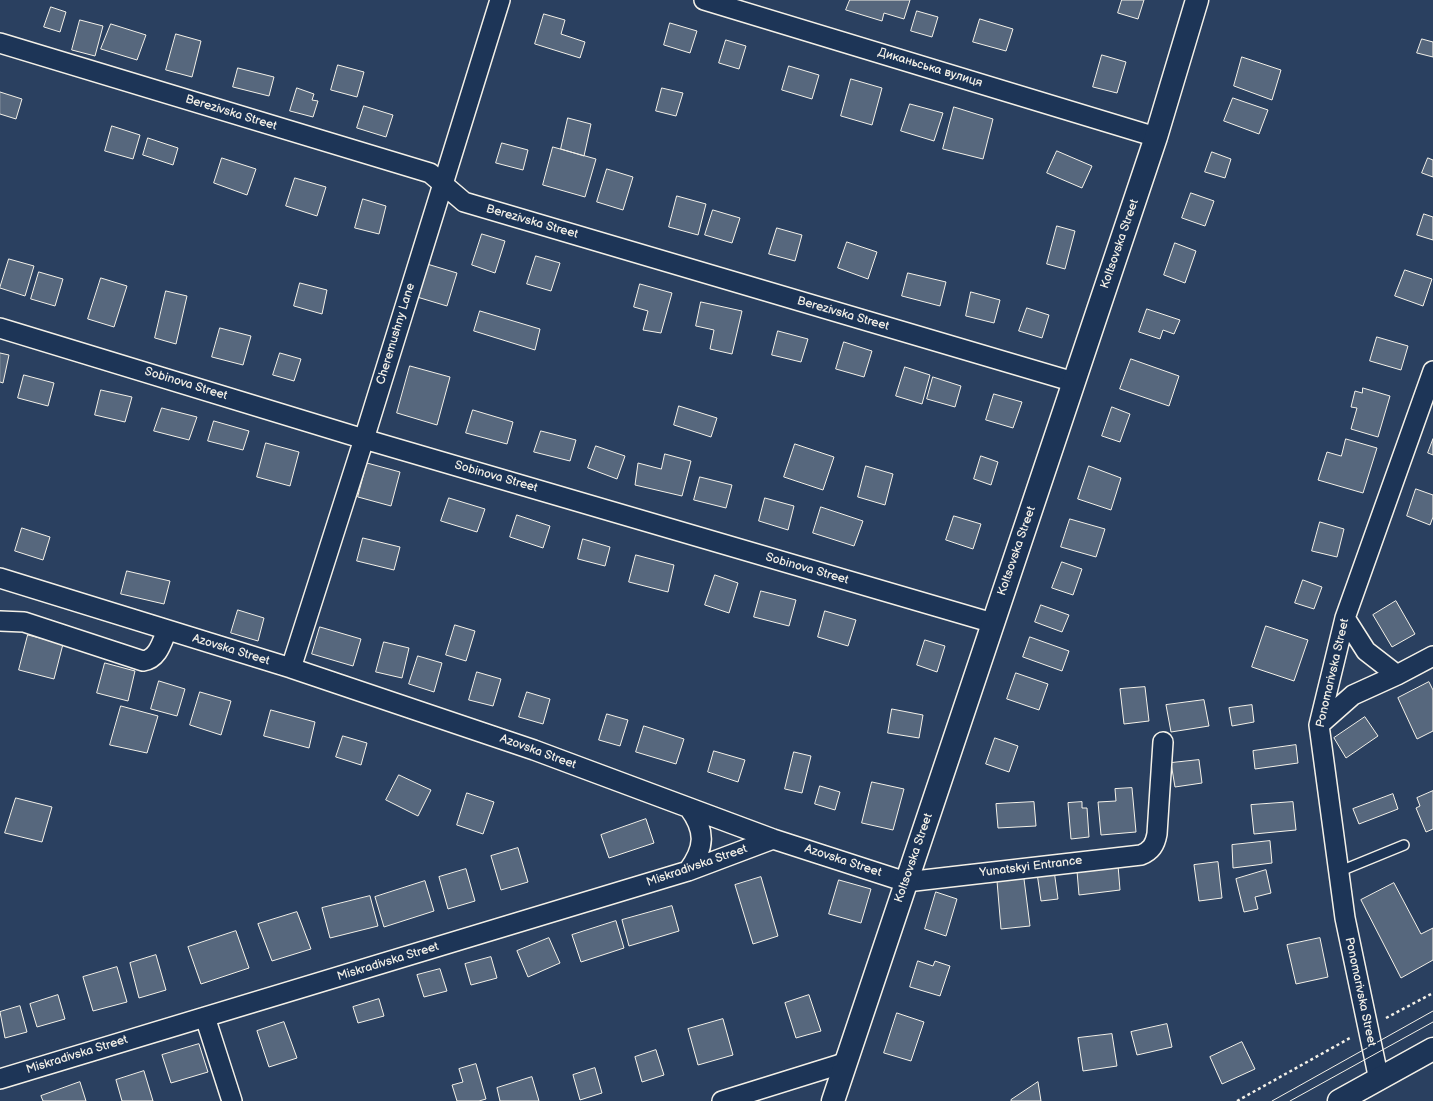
<!DOCTYPE html>
<meta charset="utf-8">
<style>
body{margin:0}
canvas{display:block;background:#2a4060}
</style>
<canvas width="1433" height="1101"></canvas>
<script>
const ctx = document.querySelector('canvas').getContext('2d');
ctx.lineJoin = 'round';
function fillPath(path, color) { ctx.fillStyle = color; ctx.fill(path, 'evenodd'); }
function stroke(path, color, width, dash) { ctx.strokeStyle = color; ctx.lineWidth = width; ctx.lineCap = dash ? 'butt' : 'round'; ctx.setLineDash(dash || []); ctx.stroke(path); }
function label(font, color, halo, rows, align = 'center') {
  ctx.font = font + ' "Balsamiq Sans",sans-serif'; ctx.lineWidth = 3; ctx.setLineDash([]); ctx.textBaseline = 'middle'; ctx.strokeStyle = halo; ctx.fillStyle = color; for (const [text, x, y, turn = 0] of rows) {
    ctx.save(); ctx.translate(x, y); ctx.rotate((+turn || 0) * Math.PI / 180); ctx.textAlign = isNaN(turn) ? turn : align; if (halo) ctx.strokeText(text, 0, 0); ctx.fillText(text, 0, 0); ctx.restore();
  }
}
const building = new Path2D(`
 M850,0h60l-6,19 -20,-6 -2,8 -36,-11z
 M1122,0h22l-6,19 -20,-6z
 M51,7l15,5 -6,20 -16,-5z
 M917,11l21,6 -6,20 -21,-6z
 M544,14l21,6 -4,14 24,8 -5,16 -45,-14z
 M980,19l33,10 -7,22 -33,-9z
 M80,20l23,6 -8,30 -23,-6z
 M670,23l27,8 -7,22 -26,-8z
 M111,24l35,11 -9,25 -36,-11z
 M176,34l25,7 -9,36 -26,-7z
 M1422,39l11,3v15l-16,-4z
 M726,40l20,6 -7,23 -20,-6z
 M1102,55l24,7 -9,31 -24,-6z
 M1242,57l39,13 -9,30 -38,-14z
 M338,65l26,7 -7,25 -26,-7z
 M789,66l30,9 -7,24 -30,-9z
 M238,68l36,9 -5,19 -36,-9z
 M851,79l31,9 -10,37 -31,-9z
 M297,88l17,6 -2,6 6,1 -5,16 -23,-6z
 M662,88l21,5 -7,23 -20,-5z
 M0,92l22,7 -6,20 -16,-5z
 M1233,98l35,12 -9,24 -35,-13z
 M910,104l33,9 -9,28 -33,-10z
 M364,106l29,9 -7,22 -29,-9z
 M954,107l39,12 -10,40 -40,-10z
 M568,118l23,6 -7,32 -23,-7z
 M112,126l28,9 -7,24 -28,-8z
 M148,138l30,10 -5,17 -30,-10z
 M502,143l26,7 -5,20 -27,-7z
 M553,147l43,12 -11,38 -42,-12z
 M1057,151l35,15 -10,22 -35,-15z
 M1212,152l19,7 -6,19 -20,-6z
 M222,158l34,11 -9,26 -33,-12z
 M1428,158l5,2v17l-11,-4z
 M607,169l26,8 -10,33 -26,-8z
 M295,178l31,9 -9,29 -31,-10z
 M1191,193l23,8 -9,25 -23,-8z
 M677,196l29,8 -8,31 -29,-8z
 M363,199l23,7 -7,28 -24,-6z
 M713,210l27,8 -8,25 -27,-8z
 M1424,214l9,3v23l-16,-5z
 M1057,226l18,5 -10,38 -18,-5z
 M777,228l25,7 -7,26 -26,-7z
 M482,234l23,7 -10,32 -23,-8z
 M847,242l30,10 -9,27 -30,-11z
 M1175,243l21,8 -11,32 -21,-8z
 M536,256l24,7 -9,28 -24,-7z
 M9,259l25,7 -9,30 -25,-8z
 M427,264l30,9 -10,33 -30,-9z
 M1405,270l27,9 -9,27 -28,-10z
 M39,272l24,7 -8,27 -24,-7z
 M908,273l38,9 -6,24 -38,-10z
 M101,278l26,8 -13,41 -26,-8z
 M300,283l27,7 -5,24 -28,-8z
 M640,284l32,9 -11,40 -18,-3 5,-19 -14,-4z
 M166,291l21,5 -11,48 -21,-6z
 M971,292l29,8 -6,23 -28,-7z
 M701,302l41,9 -10,43 -22,-5 4,-19 -18,-4z
 M1027,308l22,7 -7,23 -23,-7z
 M1147,309l33,11 -6,14 -11,-4 -3,9 -21,-7z
 M480,311l60,18 -5,21 -61,-19z
 M220,328l31,8 -8,29 -31,-8z
 M778,331l30,8 -7,23 -29,-7z
 M1377,337l31,9 -7,24 -31,-9z
 M844,342l28,9 -8,26 -28,-8z
 M0,353l9,2 -6,28 -3,-1z
 M280,353l21,6 -7,22 -21,-6z
 M1131,359l48,17 -10,30 -49,-17z
 M410,366l40,11 -13,48 -40,-12z
 M905,367l25,8 -8,29 -26,-8z
 M24,375l30,8 -6,23 -30,-8z
 M933,377l28,9 -6,21 -28,-8z
 M1363,388l27,8 -12,41 -27,-8 6,-21 -6,-1 4,-16 7,2z
 M101,390l31,7 -7,25 -30,-7z
 M994,394l28,8 -9,26 -27,-8z
 M679,406l38,12 -6,19 -37,-12z
 M1112,407l18,7 -10,28 -18,-6z
 M162,408l35,9 -8,23 -35,-9z
 M473,410l40,12 -6,22 -41,-11z
 M214,421l35,10 -6,19 -35,-9z
 M541,431l35,9 -6,21 -36,-9z
 M1346,439l31,9 -14,45 -45,-13 9,-28 14,4z
 M1433,439v16l-5,-2z
 M266,443l33,9 -9,34 -33,-9z
 M795,444l39,13 -11,33 -39,-13z
 M596,446l29,10 -8,23 -29,-11z
 M665,454l26,7 -9,35 -47,-11 3,-22 23,6z
 M981,456l17,6 -7,23 -17,-6z
 M367,463l33,9 -9,34 -33,-9z
 M866,466l27,8 -8,31 -27,-8z
 M1089,466l32,12 -10,32 -33,-11z
 M700,477l32,8 -6,23 -32,-8z
 M1416,489l17,6v22l-3,8 -23,-9z
 M449,498l36,11 -8,23 -36,-11z
 M765,498l29,8 -6,24 -29,-9z
 M821,507l42,14 -9,25 -41,-13z
 M517,515l33,11 -7,22 -33,-11z
 M954,516l27,8 -8,25 -27,-9z
 M1070,519l35,10 -9,28 -35,-10z
 M1320,522l24,7 -7,28 -25,-6z
 M22,528l28,9 -7,23 -28,-9z
 M363,538l37,9 -6,23 -37,-9z
 M583,539l27,8 -5,19 -27,-7z
 M636,555l38,10 -6,27 -39,-10z
 M1062,562l20,7 -9,26 -21,-7z
 M127,571l43,10 -6,23 -43,-10z
 M715,575l23,8 -9,30 -24,-8z
 M1303,580l19,7 -8,22 -19,-6z
 M761,591l35,9 -7,26 -35,-9z
 M1396,601l19,33 -23,13 -19,-32z
 M1041,605l28,10 -7,17 -27,-10z
 M238,610l26,8 -6,23 -27,-8z
 M825,611l31,9 -8,26 -30,-9z
 M455,625l20,6 -9,30 -20,-6z
 M1266,626l42,14 -14,41 -42,-14z
 M320,627l41,12 -8,27 -41,-12z
 M28,635l35,9 -9,35 -35,-9z
 M1030,637l39,14 -7,20 -39,-14z
 M925,640l20,6 -8,26 -20,-7z
 M384,642l25,6 -7,30 -26,-6z
 M418,656l24,7 -8,29 -25,-8z
 M105,663l30,8 -7,30 -31,-8z
 M477,672l24,7 -8,27 -24,-6z
 M1016,673l32,11 -9,26 -32,-11z
 M159,681l26,8 -8,27 -26,-7z
 M1429,682l4,8v41l-16,8 -19,-41z
 M1145,687l4,34 -25,3 -4,-35z
 M200,692l31,9 -10,34 -31,-10z
 M527,692l23,7 -7,25 -24,-7z
 M1204,700l5,26 -38,6 -5,-27z
 M1252,705l2,17 -22,4 -3,-18z
 M121,706l37,10 -11,37 -37,-8z
 M892,709l31,6 -4,23 -31,-5z
 M271,710l44,12 -6,26 -45,-12z
 M607,714l21,6 -8,26 -21,-6z
 M1365,717l13,19 -32,22 -12,-20z
 M644,726l40,13 -8,25 -40,-12z
 M343,736l24,7 -6,22 -25,-8z
 M995,738l23,8 -9,26 -23,-8z
 M1296,745l2,18 -43,6 -2,-18z
 M714,751l31,9 -7,22 -30,-10z
 M794,752l17,4 -9,37 -17,-4z
 M1199,760l3,23 -27,4 -4,-24z
 M399,775l32,15 -13,26 -32,-16z
 M872,782l32,7 -11,41 -31,-7z
 M820,786l20,6 -5,18 -20,-6z
 M1132,788l4,44 -35,3 -3,-33 18,-1 -1,-12z
 M1433,791v38l-7,3 -10,-24 4,-2 -3,-8z
 M467,793l27,9 -11,32 -26,-9z
 M1393,794l5,15 -39,15 -6,-15z
 M16,798l36,9 -10,35 -37,-9z
 M1034,802l2,24 -38,2 -2,-24z
 M1082,802v6h5l2,29 -18,2 -3,-36z
 M1293,802l3,28 -42,4 -3,-29z
 M646,819l8,24 -45,15 -8,-23z
 M1270,841l2,22 -39,5 -1,-23z
 M518,848l10,34 -27,8 -10,-34z
 M1218,862l4,36 -23,3 -5,-36z
 M1118,865l2,25 -41,5 -2,-24z
 M466,869l9,32 -27,8 -9,-32z
 M1054,870l4,29 -17,2 -4,-28z
 M1266,870l5,23 -16,4 3,12 -14,3 -8,-33z
 M761,877l17,59 -25,8 -18,-59z
 M1024,879l6,47 -29,3 -4,-48z
 M839,880l32,9 -10,34 -32,-9z
 M425,881l9,30 -50,16 -9,-30z
 M1394,883l27,51 12,-6v32l-32,18 -40,-78z
 M936,892l21,7 -11,37 -21,-7z
 M370,896l8,30 -48,12 -8,-30z
 M672,906l7,25 -50,15 -7,-26z
 M297,912l14,37 -39,12 -14,-37z
 M616,921l8,27 -43,14 -9,-27z
 M236,931l13,37 -48,16 -13,-37z
 M549,938l11,25 -32,14 -11,-26z
 M1320,938l8,39 -32,7 -9,-39z
 M156,955l10,35 -27,8 -9,-35z
 M491,957l6,21 -26,7 -6,-21z
 M918,961l15,5 2,-5 15,5 -10,30 -30,-9z
 M117,967l10,35 -34,9 -10,-34z
 M440,969l7,22 -23,6 -7,-22z
 M58,995l7,24 -28,8 -7,-23z
 M809,995l12,36 -25,7 -11,-35z
 M379,999l5,17 -26,7 -5,-16z
 M20,1006l7,26 -22,6 -5,-26z
 M897,1013l27,9 -13,39 -27,-8z
 M723,1019l10,36 -35,10 -10,-36z
 M284,1022l13,36 -28,9 -12,-36z
 M1167,1024l5,23 -35,8 -6,-23z
 M1112,1034l5,32 -34,5 -5,-33z
 M1242,1042l13,27 -33,15 -12,-27z
 M199,1044l9,28 -37,11 -9,-28z
 M656,1050l8,25 -22,7 -7,-25z
 M476,1064l10,35 -7,2h-22l-5,-16 11,-3 -4,-13z
 M595,1068l7,25 -22,7 -7,-25z
 M144,1071l9,30h-31l-6,-21z
 M532,1077l7,24h-39l-3,-13z
 M80,1082l6,19h-43l-2,-5z
 M1038,1082l3,19h-30v-1z`);
const path = new Path2D(`
 M1386,1018l47,-25
 M1237,1101l113,-63`);
const service = new Path2D(`
 M1338,872l66,-27`);
const minor = new Path2D(`
 M704,0l452,137
 M0,43l430,130 34,29 610,180
 M0,328l364,111 629,184
 M0,578l291,90 243,82 239,89 133,43 235,-27c10,-4 14,-10 16,-21l6,-92
 M1345,618l21,33 31,24
 M0,621l24,1 119,39c15,-2 19,-19 24,-31
 M291,668l73,-229 136,-439
 M1319,725l34,-30 44,-20 36,-19
 M688,871c17,-23 18,-40 1,-63
 M205,1017l27,84
 M0,1079l688,-208 85,-32
 M1379,1080l-34,-162 -26,-193 26,-107 88,-247
 M722,1101l122,-38`);
const tertiary = new Path2D(`
 M833,1101l323,-964 41,-137`);
const primary = new Path2D(`
 M1339,1101l94,-52`);
const tram = new Path2D(`
 M1272,1101l161,-90
 M1290,1101l143,-79`);
const streetNames = [
 ["Диканьська вулиця",930,68,17],
 ["Berezivska Street",231,113,17],
 ["Berezivska Street",532,222,16],
 ["Koltsovska Street",1120,244,-71],
 ["Berezivska Street",843,314,16],
 ["Cheremushny Lane",396,334,-73],
 ["Sobinova Street",186,384,17],
 ["Sobinova Street",496,477,16],
 ["Koltsovska Street",1017,551,-71],
 ["Sobinova Street",807,569,16],
 ["Azovska Street",231,650,17],
 ["Ponomarivska Street",1333,673,-77],
 ["Azovska Street",538,752,20],
 ["Koltsovska Street",914,858,-71],
 ["Azovska Street",843,861,18],
 ["Miskradivska Street",697,866,-19],
 ["Yunatskyi Entrance",1031,867,-7],
 ["Miskradivska Street",388,962,-17],
 ["Ponomarivska Street",1360,992,78],
 ["Miskradivska Street",77,1055,-17]
];
fillPath(building, '#56677d');
stroke(building, '#f4f1e8', 1);
stroke(service, '#f4f1e8', 12);
stroke(minor, '#f4f1e8', 22);
stroke(tertiary, '#f4f1e8', 25);
stroke(primary, '#f4f1e8', 25);
stroke(path, '#f4f1e8', 2.5, [3, 3]);
stroke(service, '#1d3557', 9);
stroke(minor, '#1d3557', 19);
stroke(tertiary, '#1d3557', 22);
stroke(primary, '#1d3557', 22);
stroke(tram, '#f4f1e8', 1);
label('12px', '#f4f1e8', '#1d3557', streetNames);
</script>
